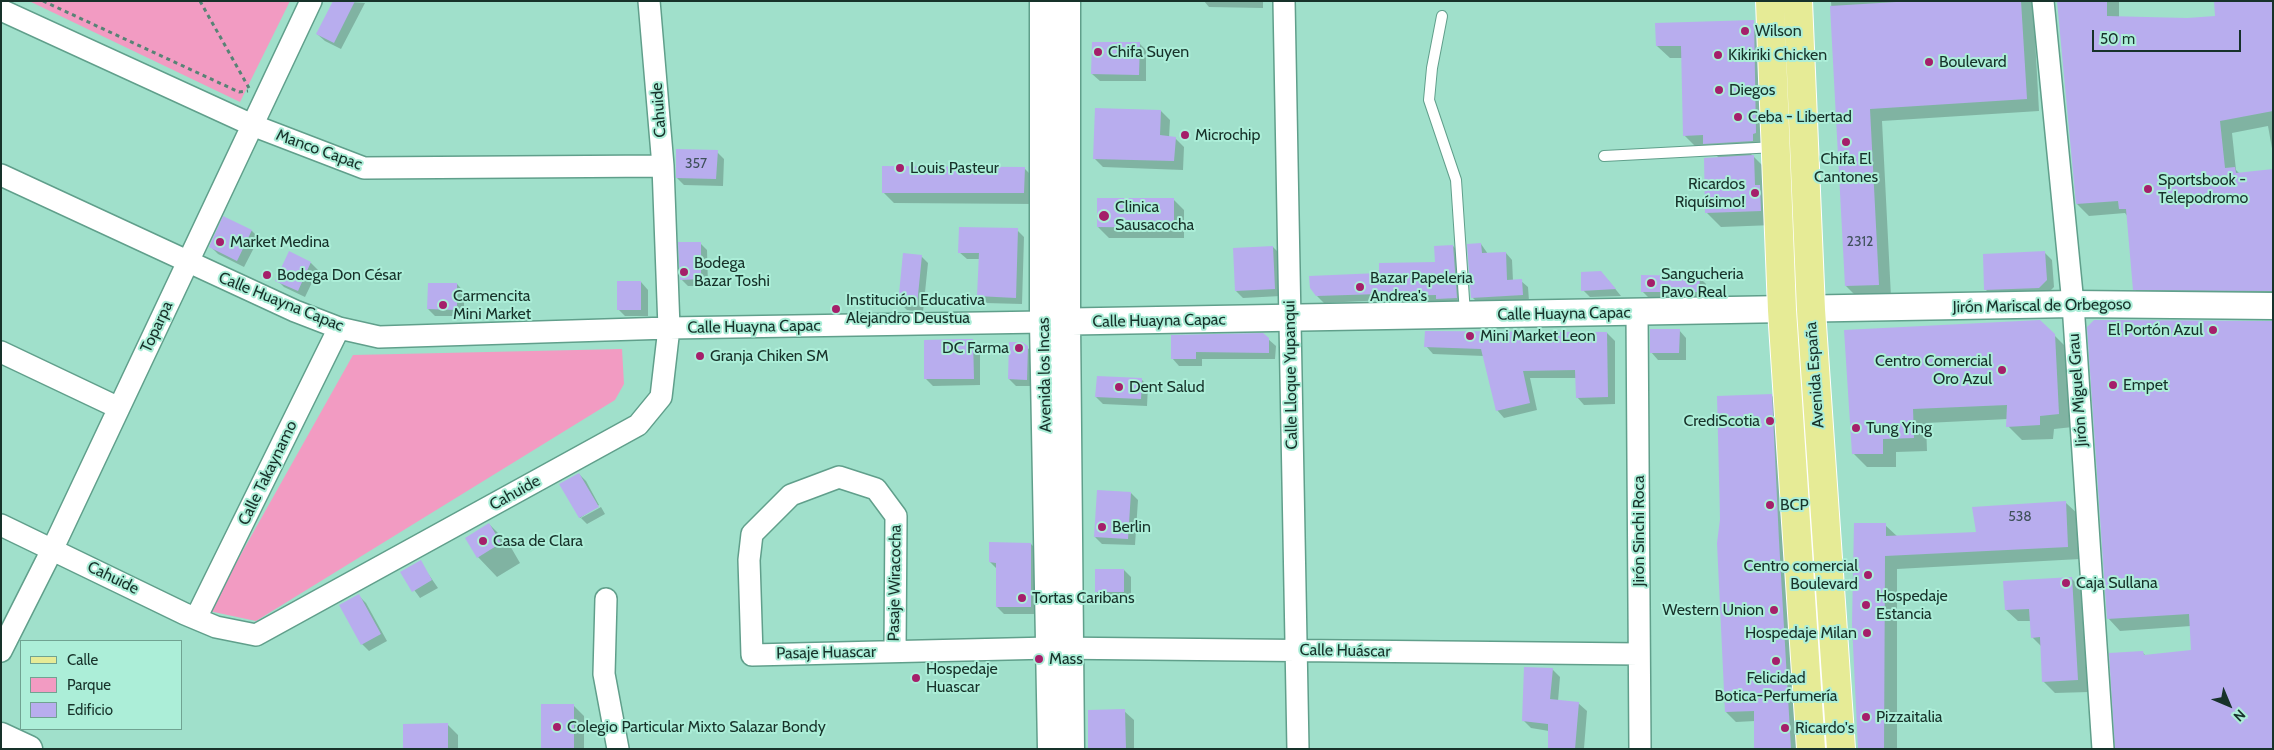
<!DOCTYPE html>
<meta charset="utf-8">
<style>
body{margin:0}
#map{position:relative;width:2274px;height:750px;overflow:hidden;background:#a0e0cb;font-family:Cabin,sans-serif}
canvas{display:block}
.frame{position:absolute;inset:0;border:2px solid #17322a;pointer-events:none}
.legend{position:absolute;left:20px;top:640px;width:162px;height:90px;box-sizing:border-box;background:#aceed8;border:1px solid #70a392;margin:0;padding:6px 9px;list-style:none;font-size:15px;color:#17322a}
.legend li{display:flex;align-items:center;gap:10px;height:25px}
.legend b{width:25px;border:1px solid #70a392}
.north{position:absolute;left:2204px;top:680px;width:50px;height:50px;-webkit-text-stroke:4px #aceed8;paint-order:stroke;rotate:135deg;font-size:14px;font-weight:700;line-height:20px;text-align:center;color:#17322a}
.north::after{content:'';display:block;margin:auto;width:18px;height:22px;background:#17322a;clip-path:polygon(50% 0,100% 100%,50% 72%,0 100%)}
.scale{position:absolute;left:2092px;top:30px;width:149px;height:22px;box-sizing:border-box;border:2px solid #17322a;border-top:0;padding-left:6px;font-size:15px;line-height:18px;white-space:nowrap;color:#17322a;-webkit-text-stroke:4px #aceed8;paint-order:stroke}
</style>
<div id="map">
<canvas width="2274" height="750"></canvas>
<div class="frame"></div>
<ul class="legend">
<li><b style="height:6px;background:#e6eb96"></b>Calle</li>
<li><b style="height:14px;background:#f29bc2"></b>Parque</li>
<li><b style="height:14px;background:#b8adee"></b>Edificio</li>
</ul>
<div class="north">N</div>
<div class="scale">50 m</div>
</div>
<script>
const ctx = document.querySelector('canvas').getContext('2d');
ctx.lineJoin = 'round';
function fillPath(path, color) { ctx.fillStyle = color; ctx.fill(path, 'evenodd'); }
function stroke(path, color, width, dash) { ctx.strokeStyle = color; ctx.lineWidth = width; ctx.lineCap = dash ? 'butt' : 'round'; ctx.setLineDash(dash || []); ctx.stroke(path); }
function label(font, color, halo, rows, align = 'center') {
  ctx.font = font + ' Cabin,sans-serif'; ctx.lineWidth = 4; ctx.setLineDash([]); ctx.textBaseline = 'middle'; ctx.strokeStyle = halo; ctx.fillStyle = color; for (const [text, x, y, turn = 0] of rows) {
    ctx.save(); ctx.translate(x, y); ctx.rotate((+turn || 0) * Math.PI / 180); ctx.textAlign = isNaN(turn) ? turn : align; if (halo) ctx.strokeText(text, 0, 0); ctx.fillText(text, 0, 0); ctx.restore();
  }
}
const green = new Path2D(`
 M29,1h261l-50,101z
 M622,349l2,35 -9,16 -359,221 -47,-10 144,-256z`);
const shadow = new Path2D(`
 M334,1l31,2 -24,46 -16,-8 -8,-7z
 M1204,1h59v7l-54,-1z
 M1831,1h202l6,110 -157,10 9,176 -32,2 -13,-13z
 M2058,1h61v16l68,2 30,-2 56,-16v153l-5,-28 -36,7 4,37 4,4 33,-4v133l-126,-2 -13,-12 -6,-72 -3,-4 -36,3 -12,-12z
 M1753,22l13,12 -1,119 -14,1 16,16 7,55 -53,2 -14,-14 12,-55 -11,-11 -11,1 -13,-13 -2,-77h-12l-13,-12z
 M1139,43l7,7v31h-46l-8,-7z
 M1161,111l9,9 -1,18h6l9,9 -1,23 -80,-3 -9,-9z
 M717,152l7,7 -1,27 -39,-1 -7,-7z
 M1024,168l11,11v25l-141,-1 -11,-11z
 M1173,199l11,11v28h-75l-11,-11z
 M224,218l28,13 7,7 -15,29 -26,-13 -8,-8z
 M1017,230l7,7 -2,67 -37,-1 -7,-7 2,-37h-13l-8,-7z
 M700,243l7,7 1,36h-20l-7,-7z
 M1481,244l7,10 18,-1 6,7 1,21h8l7,6 1,14 -50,3 -7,-7z
 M1453,246l7,7 4,52 -19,1 -5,-5 -52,2 -3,-3 -61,3 -7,-7 63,-22 56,-11z
 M1273,247l7,7 1,42 -38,2 -7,-7z
 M290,253l21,10 7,7 -13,27 -21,-10 -7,-7z
 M2045,253l7,7 2,27 -7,7 -55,2 -7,-7z
 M921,256l7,7 -5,49 -16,-2 -7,-7z
 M1699,277l7,7v14h-57l-7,-7z
 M1608,280l13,16 -31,1 -7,-7z
 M641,282l7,8v26h-23l-7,-7z
 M457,284l7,8v24h-29l-7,-7z
 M2273,322v427h-156l26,-96 3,3 46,-5 -1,-25 -71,5 -12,-13z
 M1679,330l7,8v22h-28l-7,-8z
 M1845,331l209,4 14,14 5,78 -19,2 -1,10 -31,1 -14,-14v-7l-82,4 1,28 -31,1v15h-29l-14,-14z
 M1607,333l8,8v63l-31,1 -7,-8v-19h-47l7,32 -33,8 -7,-8 -13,-54 -51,-2 -7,-8z
 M1172,336l96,3 8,7 -1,13h-73v7h-23l-7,-8z
 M973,340l7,7v38l-47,1 -7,-7z
 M1027,347l7,8v31h-18l-7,-7z
 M1141,379l7,7 -1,20 -44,-2 -7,-7z
 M1771,395l11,10 17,344h-44v-28l-19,1 -10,-10z
 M579,474l7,7 13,24 -19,13 -19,-33z
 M1131,493l7,7 -3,45 -33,-1 -7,-7z
 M2066,503l13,12 1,44 -183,10v180h-39l27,-224 13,12 79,-4z
 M601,507l4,7 -18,10 -6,-6z
 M489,524l20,20 11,19 -23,14 -19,-20z
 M1031,544l7,7 -1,63h-33l-7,-7v-38l-7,-7z
 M420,562l18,26 -18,10 -18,-25z
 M1124,570l7,7v21l-28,1 -7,-8z
 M2071,578l12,12 6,102 -34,1 -12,-12 -1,-34 -10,-10 -1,-16h-13l-12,-11z
 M359,596l7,7 21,38 -18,10 -7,-7z
 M1552,669l8,8 -2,24 20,2 9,8 -3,37 12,1h-47v-18l-18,-3 -8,-8z
 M573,705l11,11v33h-41z
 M1124,711l10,9v29h-45z
 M447,724l11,11v14h-54z`);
const building = new Path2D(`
 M333,1h22l-21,42 -18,-9z
 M1913,1h108l6,98 -157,10 9,176 -34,1 -15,-280z
 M2057,1h50v15l80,2 28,-2 -1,-15h59v110l-53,10 5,47 10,-1 1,6 37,-4v122l-140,-1 -7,-81h-7l-1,-8 -42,3z
 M1754,20l2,113 -3,1v7l-50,3v-9l-20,1 -2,-90h-25l-1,-23z
 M1092,42h48l-1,33 -48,-1z
 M1095,108l66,2 -1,25 16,2 -2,24 -81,-2z
 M676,149l42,1 -2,29 -40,-1z
 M1754,155l1,30h5l1,26 -56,2 -1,-55z
 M882,166l143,1 -1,26h-142z
 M1097,198h77v30l-77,-1z
 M223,216l29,14 -15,31 -28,-14z
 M959,227l59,1 -2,70 -39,-2 2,-43h-21z
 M678,242h23v37l-21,1z
 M1481,243l1,10 24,-1 1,28 15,-1 1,16 -52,3 -4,-54z
 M1453,245l4,53 -21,1v-4l-57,1v-2l-63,2 -6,-8 -1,-12 70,-3v-10l56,-1 -1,-16z
 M1273,246l2,43 -40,2 -2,-43z
 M289,251l22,11 -13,29 -23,-10z
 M2045,251l2,29 -8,8 -55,2 -1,-36z
 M903,253l19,2 -5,50 -19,-1z
 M1601,271l15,18 -35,2v-19z
 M1641,275l59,1 -1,16h-58z
 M617,281h24v29h-24z
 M428,283h29v27l-30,-1z
 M2040,320l15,14 4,80 -19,2v9l-34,2 1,-22 -94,4 1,29 -31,1v15h-31l-8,-124z
 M2094,320l179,1v428h-158l-6,-96 34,-2 1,4 47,-5 -2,-36 -82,5 -20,-292z
 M1650,329h30l-1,24h-29z
 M1425,331l182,1 1,65 -32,1 -1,-28 -52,1 7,32 -34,8 -15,-62 -57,-2z
 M1263,333l6,5v15l-73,-1v7h-25v-24z
 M962,339h11l1,40h-50v-39z
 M1009,342h13l6,4 -1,34 -19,-1z
 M1097,376l45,2 -1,21 -46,-2z
 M1772,394l7,147 12,208h-37v-38l-29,1 -8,-169 3,-24 -3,-123z
 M579,473l20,34 -20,11 -20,-34z
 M1097,490l34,2 -3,47 -34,-2z
 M2066,501l2,46 -183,9 -1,193h-26l-6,-125 2,-101h32v13l90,-4 -4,-25z
 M489,523l12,20 -24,15 -12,-20z
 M989,542l42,1v64h-35v-44l-7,-1z
 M421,560l11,20 -20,12 -12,-20z
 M1095,569h29v23h-29z
 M2072,577l6,103 -36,2 -2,-45 -9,1 -2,-29 -24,1 -2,-29z
 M359,594l22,40 -20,11 -22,-40z
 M1524,667l29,1 -3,31 29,3 -4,47h-27v-25l-26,-3z
 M541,704h33v45h-33z
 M1125,709l1,40h-38v-39z
 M448,723v26h-45v-25z`);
const path = new Path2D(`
 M43,1l196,91 9,-1
 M200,1l49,87`);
const service = new Path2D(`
 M1442,16l-10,52 -3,32 27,80 9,134
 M1604,156l171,-9`);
const minor = new Path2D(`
 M1284,1l14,748
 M2043,1l30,303 30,445
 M1,10l251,115 112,43 299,-2
 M1,175l294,136 44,17 40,9 290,-9 374,-6
 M1637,313l3,436
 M1,352l118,56
 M1,525l184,89 31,13 40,8 382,-210 23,-28 8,-69 -6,-162 -14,-165
 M606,599l-2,75 14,75
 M196,618l143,-290
 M1,651l52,-103 258,-547
 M895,651l1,-135 -20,-27 -37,-12 -48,18 -39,39 -3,26 3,95 298,-7 589,6`);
const tertiary = new Path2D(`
 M1043,1v321l8,427
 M1067,1v321l4,427
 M1043,322l1030,-18 200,2
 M1,736l28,13`);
const primary = new Path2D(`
 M1770,1l12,309 29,439
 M1798,1l13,309 30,439`);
const markers = [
 [1745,31,5,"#a51f6a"],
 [1098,52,5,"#a51f6a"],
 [1718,55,5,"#a51f6a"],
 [1929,62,5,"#a51f6a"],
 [1719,90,5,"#a51f6a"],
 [1738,117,5,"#a51f6a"],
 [1185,135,5,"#a51f6a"],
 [1846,142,5,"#a51f6a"],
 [900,168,5,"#a51f6a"],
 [2148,189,5,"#a51f6a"],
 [1755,193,5,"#a51f6a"],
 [1104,216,6,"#a51f6a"],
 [220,242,5,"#a51f6a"],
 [684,272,5,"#a51f6a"],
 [267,275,5,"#a51f6a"],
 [1651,283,5,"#a51f6a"],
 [1360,287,5,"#a51f6a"],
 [443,305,5,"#a51f6a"],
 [836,309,5,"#a51f6a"],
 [2213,330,5,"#a51f6a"],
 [1470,336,5,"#a51f6a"],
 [1019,348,5,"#a51f6a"],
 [700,356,5,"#a51f6a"],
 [2002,370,5,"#a51f6a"],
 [2113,385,5,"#a51f6a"],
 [1119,387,5,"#a51f6a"],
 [1770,421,5,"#a51f6a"],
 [1856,428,5,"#a51f6a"],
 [1770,505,5,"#a51f6a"],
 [1102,527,5,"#a51f6a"],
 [483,541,5,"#a51f6a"],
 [1868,575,5,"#a51f6a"],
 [2066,583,5,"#a51f6a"],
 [1022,598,5,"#a51f6a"],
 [1866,605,5,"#a51f6a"],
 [1774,610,5,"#a51f6a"],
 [1867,633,5,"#a51f6a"],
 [1039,659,5,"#a51f6a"],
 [1776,661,5,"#a51f6a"],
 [916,678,5,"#a51f6a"],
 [1866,717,5,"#a51f6a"],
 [557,727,5,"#a51f6a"],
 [1785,728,5,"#a51f6a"]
];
const numberNames = [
 ["357",696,164],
 ["2312",1860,242],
 ["538",2020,517]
];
const poiNames = [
 ["Wilson",1755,31],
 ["Chifa Suyen",1108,52],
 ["Kikiriki Chicken",1728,55],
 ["Boulevard",1939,62],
 ["Diegos",1729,90],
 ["Ceba - Libertad",1748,117],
 ["Microchip",1195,135],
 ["Chifa El",1846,159,"center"],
 ["Cantones",1846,177,"center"],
 ["Louis Pasteur",910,168],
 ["Sportsbook -",2158,180],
 ["Telepodromo",2158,198],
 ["Ricardos",1745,184,"right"],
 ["Riquísimo!",1745,202,"right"],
 ["Clinica",1115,207],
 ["Sausacocha",1115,225],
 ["Market Medina",230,242],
 ["Bodega",694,263],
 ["Bazar Toshi",694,281],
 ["Sangucheria",1661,274],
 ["Pavo Real",1661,292],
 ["Bodega Don César",277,275],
 ["Bazar Papeleria",1370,278],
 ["Andrea's",1370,296],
 ["Carmencita",453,296],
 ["Mini Market",453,314],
 ["Institución Educativa",846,300],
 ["Alejandro Deustua",846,318],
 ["El Portón Azul",2203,330,"right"],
 ["Mini Market Leon",1480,336],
 ["DC Farma",1009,348,"right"],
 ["Granja Chiken SM",710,356],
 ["Centro Comercial",1992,361,"right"],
 ["Oro Azul",1992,379,"right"],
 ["Empet",2123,385],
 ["Dent Salud",1129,387],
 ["CrediScotia",1760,421,"right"],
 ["Tung Ying",1866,428],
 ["BCP",1780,505],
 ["Berlin",1112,527],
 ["Casa de Clara",493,541],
 ["Centro comercial",1858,566,"right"],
 ["Boulevard",1858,584,"right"],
 ["Caja Sullana",2076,583],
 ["Hospedaje",1876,596],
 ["Estancia",1876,614],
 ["Tortas Caribans",1032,598],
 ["Western Union",1764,610,"right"],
 ["Hospedaje Milan",1857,633,"right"],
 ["Mass",1049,659],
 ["Hospedaje",926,669],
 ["Huascar",926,687],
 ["Felicidad",1776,678,"center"],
 ["Botica-Perfumería",1776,696,"center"],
 ["Pizzaitalia",1876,717],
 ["Colegio Particular Mixto Salazar Bondy",567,727],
 ["Ricardo's",1795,728]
];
const streetNames = [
 ["Cahuide",659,110,-94],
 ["Manco Capac",319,150,20],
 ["Calle Huayna Capac",281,302,22],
 ["Jirón Mariscal de Orbegoso",2042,306,-1],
 ["Calle Huayna Capac",1564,314,-1],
 ["Calle Huayna Capac",1159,321,-1],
 ["Toparpa",157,327,-65],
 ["Calle Huayna Capac",754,327,-1],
 ["Avenida los Incas",1045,375,-91],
 ["Calle Lloque Yupanqui",1291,375,-91],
 ["Avenida España",1815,375,-94],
 ["Jirón Miguel Grau",2078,390,-94],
 ["Calle Takaynamo",268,473,-64],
 ["Cahuide",515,493,-29],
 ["Jirón Sinchi Roca",1639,531,-90],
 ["Cahuide",113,578,26],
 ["Pasaje Wiracocha",895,583,-89],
 ["Calle Huáscar",1345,651,1],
 ["Pasaje Huascar",826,653,-1]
];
fillPath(green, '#f29bc2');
fillPath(shadow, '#0003');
fillPath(building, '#b8adee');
stroke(service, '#609f8b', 12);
stroke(minor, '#609f8b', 24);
stroke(tertiary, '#609f8b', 29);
stroke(primary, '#fff', 30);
stroke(path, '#578375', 3, [4, 4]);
stroke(service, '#fff', 10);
stroke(minor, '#fff', 21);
stroke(tertiary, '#fff', 26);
stroke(primary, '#e6eb96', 28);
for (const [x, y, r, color] of markers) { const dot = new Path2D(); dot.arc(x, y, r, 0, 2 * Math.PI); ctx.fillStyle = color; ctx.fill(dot); stroke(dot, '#aceed8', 2); }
label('14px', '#3f515b', null, numberNames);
label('16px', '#17322a', '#aceed8', poiNames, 'left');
label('16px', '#17322a', '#aceed8', streetNames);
</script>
